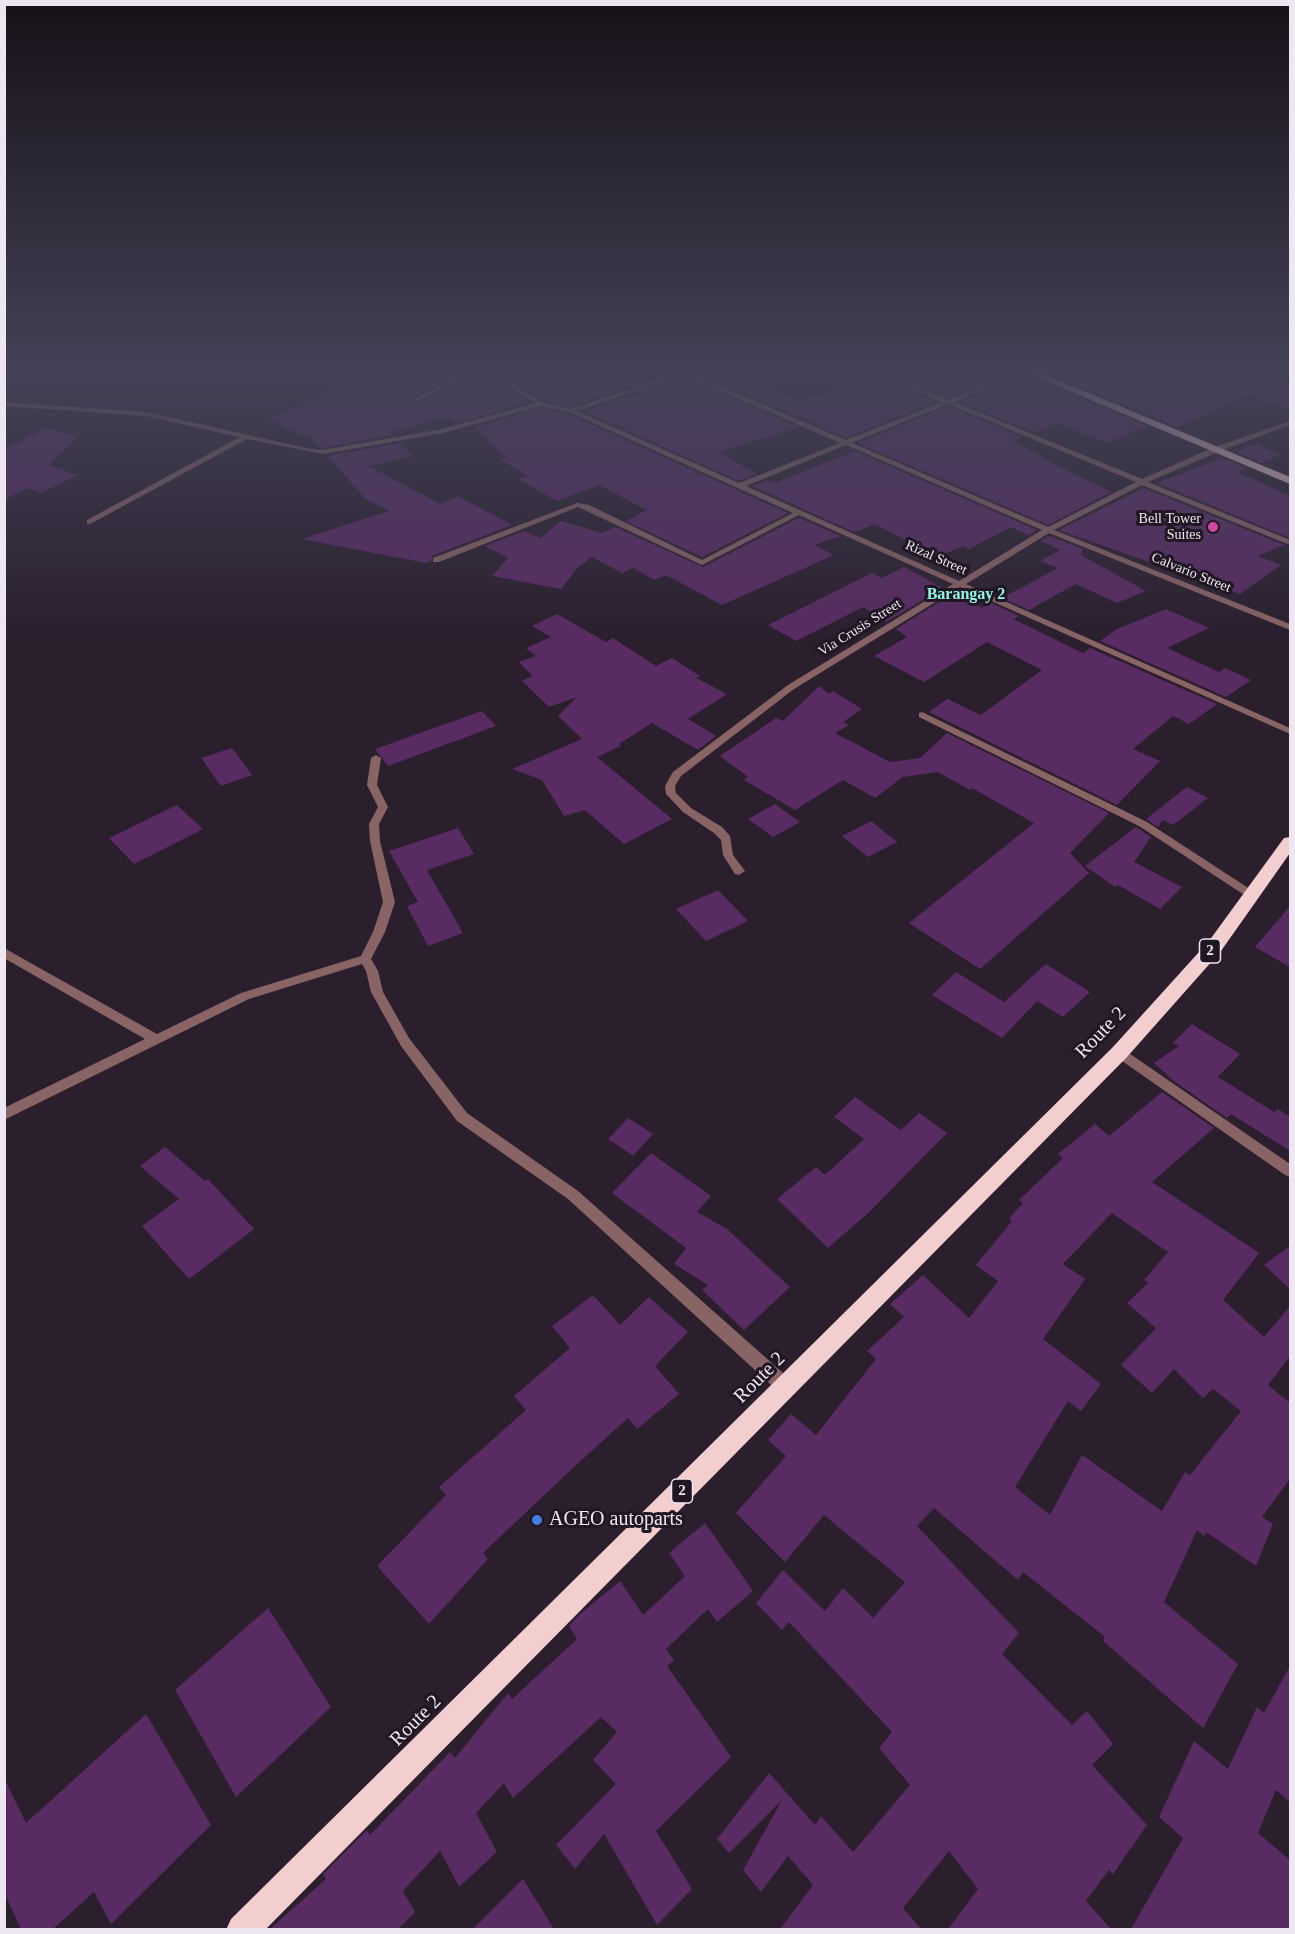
<!DOCTYPE html>
<style>
body{margin:0}
#map{position:relative;width:1295px;height:1934px;overflow:hidden;background:#2b1f2e;font-family:"Times New Roman",serif}
canvas{display:block}
.frame{position:absolute;inset:0;border:6px solid #eee6f0;pointer-events:none}
</style>
<div id="map">
<canvas width="1295" height="1934"></canvas>
<div class="frame"></div>
</div>
<script>
const ctx = document.querySelector('canvas').getContext('2d');
ctx.lineJoin = 'round';
function fillPath(path, color) { ctx.fillStyle = color; ctx.fill(path, 'evenodd'); }
function stroke(path, color, width, dash) { ctx.strokeStyle = color; ctx.lineWidth = width; ctx.lineCap = dash ? 'butt' : 'round'; ctx.setLineDash(dash || []); ctx.stroke(path); }
function label(font, color, halo, rows, align = 'center') {
  ctx.font = font + ' "Times New Roman",serif'; ctx.lineWidth = 6; ctx.setLineDash([]); ctx.textBaseline = 'middle'; ctx.strokeStyle = halo; ctx.fillStyle = color; for (const [text, x, y, turn = 0] of rows) {
    ctx.save(); ctx.translate(x, y); ctx.rotate((+turn || 0) * Math.PI / 180); ctx.textAlign = isNaN(turn) ? turn : align; if (halo) ctx.strokeText(text, 0, 0); ctx.fillText(text, 0, 0); ctx.restore();
  }
}
const building = new Path2D(`
 M366,371l97,1 -57,29 7,4 66,-31 13,5 38,23 -74,21 -7,-6 -58,15 2,3 -70,13 -4,-1 -9,-10 -18,-6 -24,-13 38,-15z
 M534,371l22,17 64,-17h55l-104,36 -27,-6 -39,-24z
 M695,371h32l2,13 19,-6 51,22 77,-24 60,26 -90,36z
 M891,371h121l-64,27 -60,-26z
 M1043,371h209l38,14v25l-41,-15 -71,32z
 M1025,375l122,51 -41,17 -47,-20 -25,9 -74,-30z
 M684,377l115,50 -81,25 39,22 -18,7 -156,-70z
 M948,406l74,31 -10,4 33,17h-3l69,34 -63,33 -190,-82z
 M541,408l27,6 220,99 -86,44 -76,-36 21,-11 -48,-25 -42,16 -39,-22 9,-3 -27,-17 6,-2 -32,-30z
 M46,428l32,8 -29,29 29,10 -37,18 -14,-5 -23,12v-50z
 M400,443l13,13 -45,10 73,38 17,-8 54,29 -80,31 -1,5 -5,2 -124,-24 87,-28 -23,-12 -39,-43z
 M1255,444l26,11 -20,8 -25,-11z
 M855,451l182,79 -8,5 -18,-8 -42,22 -6,-3 -26,11 -62,-33 -21,8 -102,-46 15,-6 7,3z
 M1222,458l25,10 -10,4 53,24v42l-133,-55z
 M1144,488l140,57 -26,11 23,9 -41,29 -181,-64z
 M799,518l42,18 -27,9 20,10 -112,50 -56,-30 -11,5 -22,-12 -11,5 -30,-16 -14,10 -17,22 -69,-13 16,-18 -23,-12 39,-15 16,7 21,-17 41,12 13,-6 88,40z
 M1049,536l34,13 -2,6 65,36 -29,12 -41,-19 -47,26 -27,-12 56,-30 -18,-7 20,-11 -19,-9z
 M904,567l39,21 -57,34 -23,-15 -67,34 -28,-16 104,-52 10,5z
 M954,593l28,15 9,-5 28,13 -6,3 70,34 7,-5 127,56 -28,20 -16,-8 -40,33 27,12 -43,44 -188,-93 18,-13 34,16 61,-45 -55,-28 -63,40 -50,-26 33,-19 -11,-8z
 M1166,609l43,19 -42,20 52,24 6,-4 26,12 -25,17 -126,-56 17,-12z
 M557,614l49,28 7,-4 43,28 16,-8 28,18 -4,2 31,16 -39,25 28,17 -18,14 -46,-27 -33,21 2,2 -24,11 75,62 -48,25 -39,-34 -21,6 -22,-36 -30,-11 70,-30 -24,-23 19,-19 -28,10 -27,-26 10,-5 -13,-14 17,-6 -10,-8 25,-11 -19,-11z
 M819,686l10,8 4,-3 29,18 -19,13 6,3 -14,8 55,29 30,-4 27,-25 162,80 -39,40 19,20 -109,96 -71,-46 125,-100 -62,-35 -2,2 -32,-18 -35,5 -28,21 -32,-18 -48,30 -51,-30 4,-3 -28,-21 56,-38 7,3z
 M482,711l14,15 -108,40 -13,-17z
 M232,748l20,27 -31,11 -20,-28z
 M1187,787l21,11 -35,27 -10,-5 -5,7 -12,-8z
 M775,804l25,18 -27,15 -25,-18z
 M177,805l26,24 -69,35 -25,-26z
 M871,821l26,21 -29,15 -26,-21z
 M1136,827l15,10 -17,25 48,25 -22,22 -42,-24 -3,2 -30,-21z
 M458,828l16,26 -47,16 36,63 -35,13 -21,-40 11,-4 -29,-51z
 M718,890l30,31 -42,20 -30,-32z
 M1290,906v61l-35,-20z
 M1046,964l44,28 -27,25 -26,-16 -35,37 -70,-43 24,-23 48,30z
 M1192,1024l48,30 -22,23 56,35 4,-3 12,8v34l-59,-37 -4,4 -52,-36 -21,-19 25,-17 -6,-3z
 M1162,1092l52,36 -62,54 107,71 -36,47 41,37 26,-31v50l-22,29 22,18v76l-28,38 11,7 -17,42 -50,-34 -2,4 -7,-6 -33,72 74,62 -35,64 -100,-87 2,-4 -82,-65 -5,8 -84,-72 -17,18 102,107 -17,21 70,71 15,-14 26,33 -21,21 55,60 -34,49 -4,-4 -23,31 25,28h-163l30,-40 -29,-38 -46,57 18,21h-141l33,-44 -25,-29 -27,36 -18,-22 39,-70 -53,53 -12,-14 52,-66 46,52 6,-9 32,36 57,-67 -31,-37 13,-16 -103,-110 -7,8 -26,-27 27,-33 42,41 18,-23 30,30 32,-36 -81,-67 -39,47 -49,-49 50,-57 -18,-16 23,-26 25,21 60,-76 -9,-8 37,-34 -14,-13 33,-29 46,43 29,-37 -22,-16 36,-44 -3,-3 14,-15 -4,-3 44,-42 -5,-4 37,-30 14,12zM1112,1213l56,39 -24,28 4,3 -21,20 29,25 -35,37 31,28 22,-24 29,29 10,-9 28,22 -51,64 -5,-3 -23,39 -80,-56 -32,60 -35,-28 53,-86 13,10 20,-27 -58,-45 42,-60 -22,-15z
 M855,1097l46,33 18,-17 28,20 -79,80 -40,35 -51,-49 39,-32 9,8 39,-36 -30,-22z
 M628,1118l25,16 -20,22 -25,-17z
 M165,1147l40,34 3,-2 46,50 -65,50 -47,-53 37,-27 -39,-33z
 M651,1153l60,43 -14,16 30,17 63,58 -46,43 -42,-40 6,-5 -34,-21 12,-16 -74,-55z
 M1290,1246v43l-26,-24z
 M593,1295l27,30 29,-28 39,35 -33,34 24,28 -42,35 -9,-11 -53,48 -92,87 5,6 -59,65 -52,-58 69,-71 -7,-8 87,-77 -12,-14 56,-48 -18,-22z
 M705,1523l48,68 -36,31 -9,-13 -42,40 8,11 -7,6 64,91 -75,74 36,58 -35,36 -53,-91 -29,35 -19,-24 60,-61 -23,-24 24,-28 -16,-15 -88,81 -9,-15 -28,30 21,39 -38,35 -19,-36 -37,40 12,21 -17,17h-128l56,-50 -3,-5 44,-44 3,5 80,-83 5,6 53,-65 4,6 65,-60 -8,-13 11,-12 40,-33 23,34 42,-39 -16,-23z
 M268,1608l63,99 -95,90 -61,-107z
 M1290,1666v136l-14,-12 -18,43 32,27v69h-159l52,-91 -24,-21 35,-76 34,28 29,-62 7,6z
 M146,1714l65,111 -100,99 -17,-32 -41,37h-32l-17,-37v-114l22,45z
 M523,1879l31,50h-81z`);
const street = new Path2D(`
 M470,371h9l-66,32 -5,-1z
 M484,371h8l51,32 28,6 112,-38h10l-3,2 156,67 96,-38 -72,-31h9l69,29 71,-29h9l-74,31 188,77 70,-31 78,-27v4l-72,27 -70,30 142,58v5l-148,-60 -88,45 236,94v6l-241,-97 -83,51 324,144v6l-330,-147 -166,102 -113,87 -6,10 1,7 15,15 31,19 8,9 3,19 12,16 -6,4 -4,-1 -12,-19 -2,-15 -7,-7 -31,-21 -17,-18 -1,-8 8,-14 115,-87 165,-101 -154,-69 -97,50 -124,-58 -139,55h-6v-4l144,-55 12,2 113,55 91,-47 -224,-101 -28,-6 -98,27 -120,21 -76,-15 -157,85h-3v-4l153,-83 -94,-21 -142,-10v-4l142,10 160,36 17,2 119,-21 93,-26zM684,375l156,68 -101,40 -162,-72zM948,404l188,78 -88,45 -196,-84zM846,445l196,85 -83,51 -213,-95z
 M922,712l225,110 112,73 -2,3h-8l-110,-72 -220,-109v-4z
 M376,755l5,3 -4,27 11,22 -9,17 1,17 15,61 -10,30 -14,27 7,12 5,21 26,46 58,75 111,78 214,190 2,6 -2,6 -6,2 -6,-2 -212,-194 -111,-78 -56,-75 -30,-54 -5,-21 -4,-7 -113,35 -245,121v-12l141,-69 -141,-81v-10l153,86 84,-41 120,-37 12,-24 10,-30 -13,-61 -1,-17 9,-17 -11,-22 4,-27z
 M1120,1047l170,117v13l-5,-2 -170,-119 -1,-4 1,-4z`);
const highway = new Path2D(`
 M1022,371h14l254,106v7z
 M1290,837v16l-69,98 -94,106 -862,873h-39l5,-11 882,-872 96,-106 75,-103z`);
const markers = [
 [1213,527,6,"#d1479c"],
 [537,1520,6,"#3f7fe0"]
];
const farPoinames = [
 ["Bell Tower",1201,519],
 ["Suites",1201,535]
];
const farStreetnames = [
 ["Rizal Street",936,558,24],
 ["Calvario Street",1191,573,22],
 ["Via Crusis Street",860,628,-32]
];
const shields = [
 [1210,951,21],
 [682,1491,21]
];
const shieldNames = [
 ["2",1210,951],
 ["2",682,1491]
];
const farQuarternames = [
 ["Barangay 2",966,595]
];
const nearStreetnames = [
 ["Route 2",1101,1033,-46],
 ["Route 2",760,1378,-45],
 ["Route 2",416,1721,-45]
];
const nearPoinames = [
 ["AGEO autoparts",549,1520]
];
fillPath(building, '#582b62');
fillPath(street, '#886465');
fillPath(highway, '#f3cecf');
const sky = ctx.createLinearGradient(0, 0, 0, 642);
sky.addColorStop(0, '#181119');
sky.addColorStop(0.58, '#444257');
sky.addColorStop(1, '#44425700');
ctx.fillStyle = sky;
ctx.fillRect(0, 0, 1295, 642);
for (const [x, y, r, color] of markers) { const dot = new Path2D(); dot.arc(x, y, r, 0, 2 * Math.PI); ctx.fillStyle = color; ctx.fill(dot); stroke(dot, '#211624', 2); }
label('14px', '#eee6f0', '#211624', farPoinames, 'right');
label('14px', '#eee6f0', '#211624', farStreetnames);
for (const [x, y, w] of shields) { const box = new Path2D(); box.roundRect(x - w / 2, y - 12, w, 24, 4.5); ctx.fillStyle = '#211624'; ctx.fill(box); stroke(box, '#eee6f0', 1.5); }
label('bold 15px', '#eee6f0', null, shieldNames);
label('bold 16px', '#91f7e4', '#211624', farQuarternames);
label('20px', '#eee6f0', '#211624', nearStreetnames);
label('20px', '#eee6f0', '#211624', nearPoinames, 'left');
</script>
